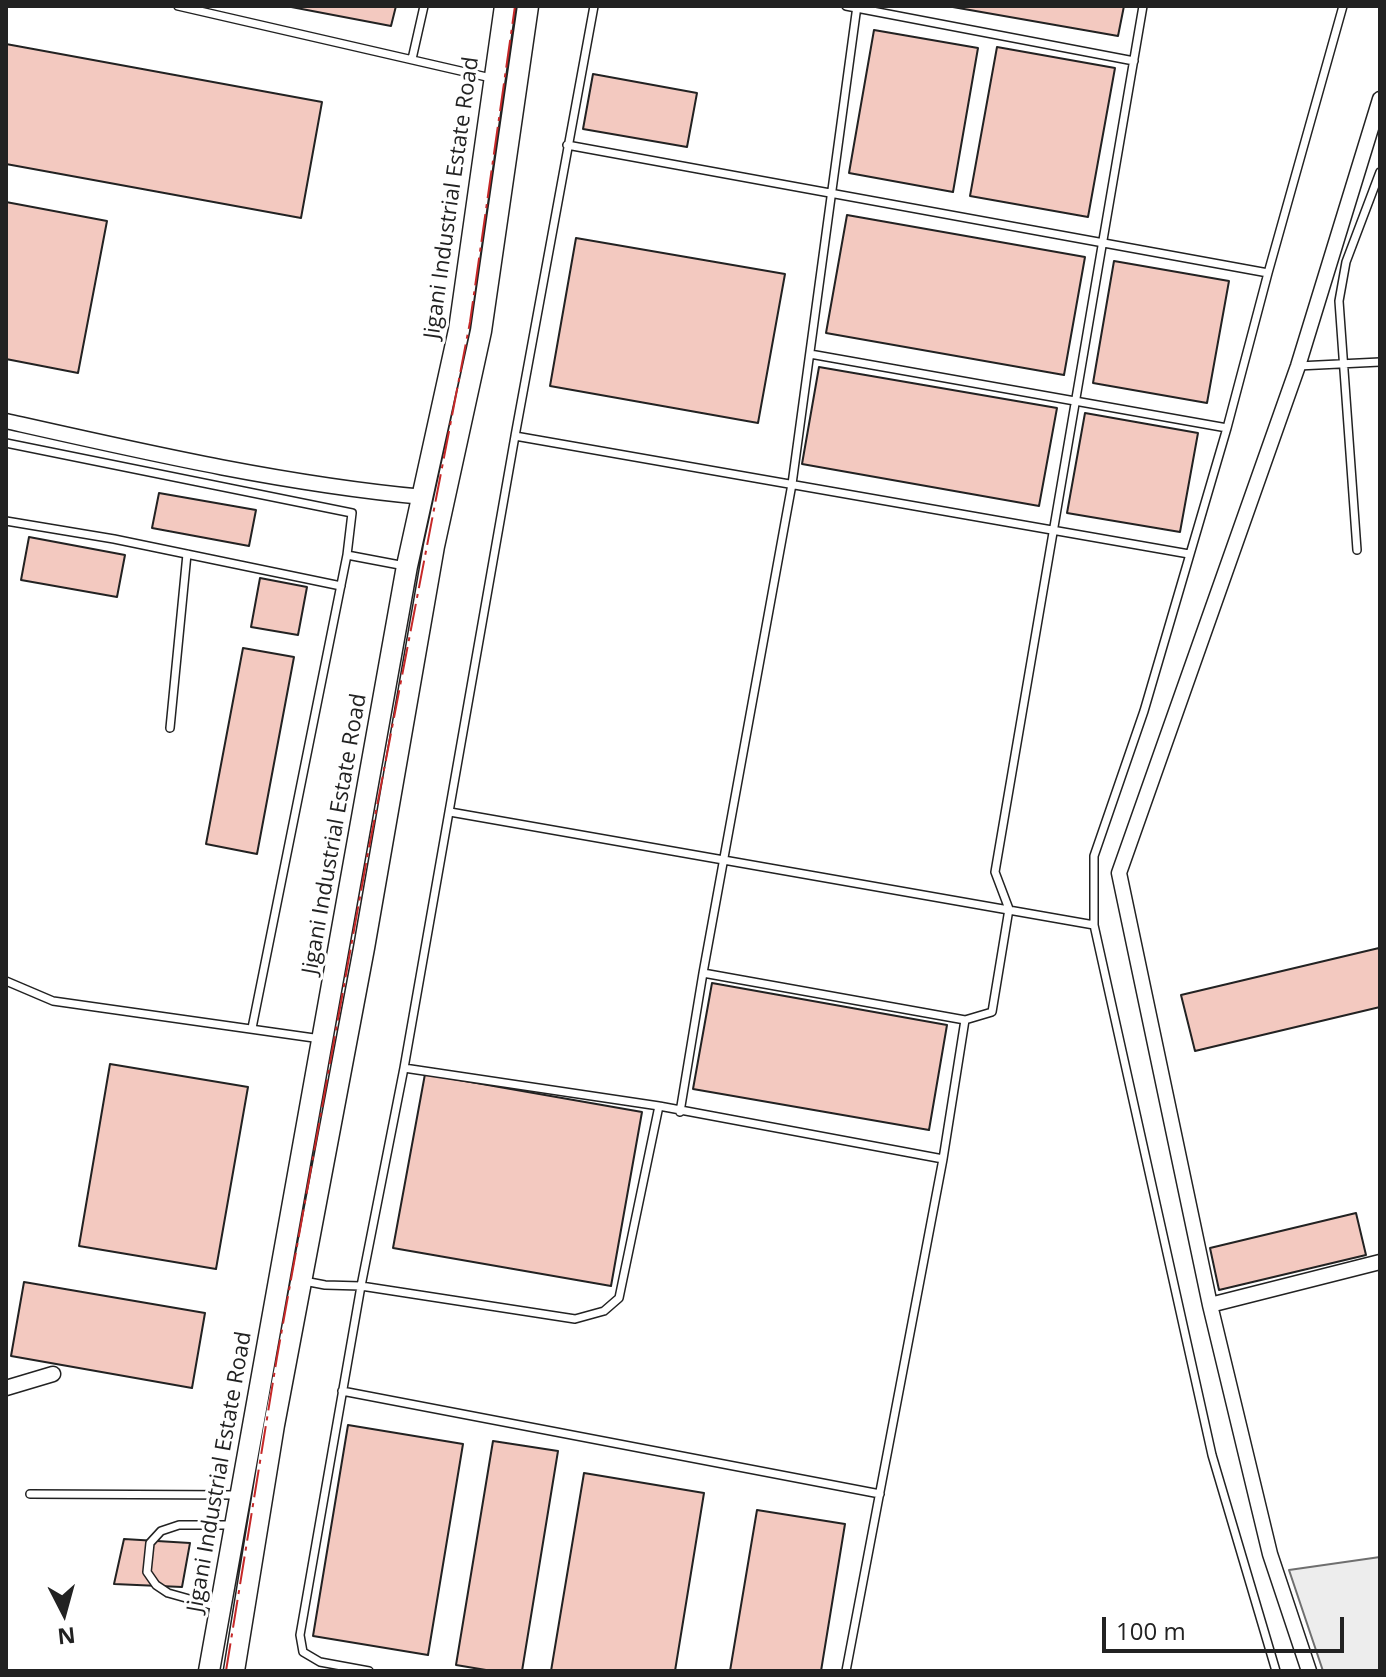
<!DOCTYPE html>
<style>
body{margin:0}
#map{position:relative;width:1386px;height:1677px;overflow:hidden;background:#fff;font-family:"Open Sans",sans-serif}
canvas{display:block}
.frame{position:absolute;inset:0;border:8px solid #222;pointer-events:none}
.north{position:absolute;left:24px;top:1573px;width:80px;height:80px;-webkit-text-stroke:6px #fff;paint-order:stroke;rotate:174deg;font-size:22px;font-weight:700;line-height:32px;text-align:center;color:#222}
.north::after{content:'';display:block;margin:auto;width:28px;height:36px;background:#222;clip-path:polygon(50% 0,100% 100%,50% 72%,0 100%)}
.scale{position:absolute;left:1102px;top:1617px;width:242px;height:36px;box-sizing:border-box;border:4px solid #222;border-top:0;padding-left:10px;font-size:24px;line-height:28px;white-space:nowrap;color:#222;-webkit-text-stroke:6px #fff;paint-order:stroke}
</style>
<div id="map">
<canvas width="1386" height="1677"></canvas>
<div class="frame"></div>
<div class="north">N</div>
<div class="scale">100 m</div>
</div>
<script>
const ctx = document.querySelector('canvas').getContext('2d');
ctx.lineJoin = 'round';
function fillPath(path, color) { ctx.fillStyle = color; ctx.fill(path, 'evenodd'); }
function stroke(path, color, width, dash) { ctx.strokeStyle = color; ctx.lineWidth = width; ctx.lineCap = dash ? 'butt' : 'round'; ctx.setLineDash(dash || []); ctx.stroke(path); }
function label(font, color, halo, rows, align = 'center') {
  ctx.font = font + ' "Open Sans",sans-serif'; ctx.lineWidth = 6; ctx.setLineDash([]); ctx.textBaseline = 'middle'; ctx.strokeStyle = halo; ctx.fillStyle = color; for (const [text, x, y, turn = 0] of rows) {
    ctx.save(); ctx.translate(x, y); ctx.rotate((+turn || 0) * Math.PI / 180); ctx.textAlign = isNaN(turn) ? turn : align; if (halo) ctx.strokeText(text, 0, 0); ctx.fillText(text, 0, 0); ctx.restore();
  }
}
const parking = new Path2D(`
 M1380,1557v114h-57l-34,-101z`);
const building = new Path2D(`
 M286,6h110l-5,20z
 M947,6h177l-6,30z
 M874,30l104,18 -25,144 -104,-19z
 M6,44l316,58 -21,116 -295,-54z
 M997,47l118,21 -27,149 -118,-21z
 M593,74l104,19 -10,54 -104,-18z
 M6,202l101,19 -29,152 -72,-14z
 M847,215l238,42 -21,118 -238,-42z
 M576,238l209,36 -27,149 -208,-37z
 M1114,261l115,20 -22,122 -114,-20z
 M819,367l238,41 -18,98 -237,-42z
 M1085,413l113,20 -18,99 -113,-19z
 M159,493l97,17 -7,36 -97,-18z
 M29,537l96,18 -8,42 -96,-17z
 M260,578l47,9 -9,48 -47,-8z
 M243,648l51,9 -37,197 -51,-10z
 M1379,948l1,59 -185,44 -14,-56z
 M712,983l235,42 -18,105 -236,-41z
 M110,1064l138,23 -32,182 -137,-23z
 M425,1074l217,38 -31,174 -218,-38z
 M1356,1213l10,42 -147,35 -9,-42z
 M24,1282l181,31 -13,75 -181,-32z
 M348,1425l115,19 -35,211 -115,-19z
 M493,1441l65,10 -36,220h-30l-36,-6z
 M584,1473l120,20 -29,178h-124z
 M757,1510l88,14 -24,147h-91z
 M124,1539l66,4 -8,44 -68,-3z`);
const lane = new Path2D(`
 M178,6l313,72
 M846,6l288,55
 M412,59l12,-53
 M567,145l701,128 -41,155 -83,283 -50,145v69l118,530 64,216
 M1268,273l75,-267
 M810,354l417,74
 M1298,366l82,-4
 M515,436l79,-430
 M6,443l346,70 -5,42 58,11
 M6,521l108,18 227,47
 M1357,550l-18,-249 7,-39 34,-90
 M170,728l17,-174
 M450,812l644,113
 M703,973l262,47
 M6,981l47,20 268,38
 M252,1028l95,-473
 M404,1068l255,38 284,53 -97,512
 M659,1106l-40,192 -15,13 -29,8 -214,-33 43,-218 111,-632 674,118
 M680,1112l23,-139 89,-489 65,-478
 M943,1159l22,-139 27,-8 17,-103 -14,-37 148,-866
 M304,1281l21,4 36,1 -61,349 3,17 17,10 49,9
 M342,1391l538,103
 M30,1494l208,1
 M218,1607l-50,-14 -12,-8 -9,-13 3,-29 11,-12 18,-6h53`);
const street = new Path2D(`
 M6,421c138,31 277,63 418,76
 M1210,1305l170,-43
 M6,1388l47,-14
 M1309,1671l-39,-117 -60,-249 -91,-432 179,-507 82,-267`);
const secondary = new Path2D(`
 M209,1671l198,-1105 52,-236 46,-324
 M234,1671l40,-246 90,-477 70,-402 47,-215 47,-325`);
const power = new Path2D(`
 M226,1671l51,-314 90,-499 103,-536 45,-316`);
const streetNames = [
 ["Jigani Industrial Estate Road",452,198,-82],
 ["Jigani Industrial Estate Road",335,834,-80],
 ["Jigani Industrial Estate Road",220,1472,-80]
];
fillPath(parking, '#ededed');
stroke(parking, '#6f6f6f', 2);
fillPath(building, '#f3c9c0');
stroke(building, '#222', 2);
stroke(lane, '#222', 10);
stroke(street, '#222', 17);
stroke(secondary, '#222', 23);
stroke(lane, '#fff', 7);
stroke(street, '#fff', 14);
stroke(secondary, '#fff', 20);
stroke(power, '#c62828', 2, [28, 6, 4, 6]);
label('22px', '#222', '#fff', streetNames);
</script>
